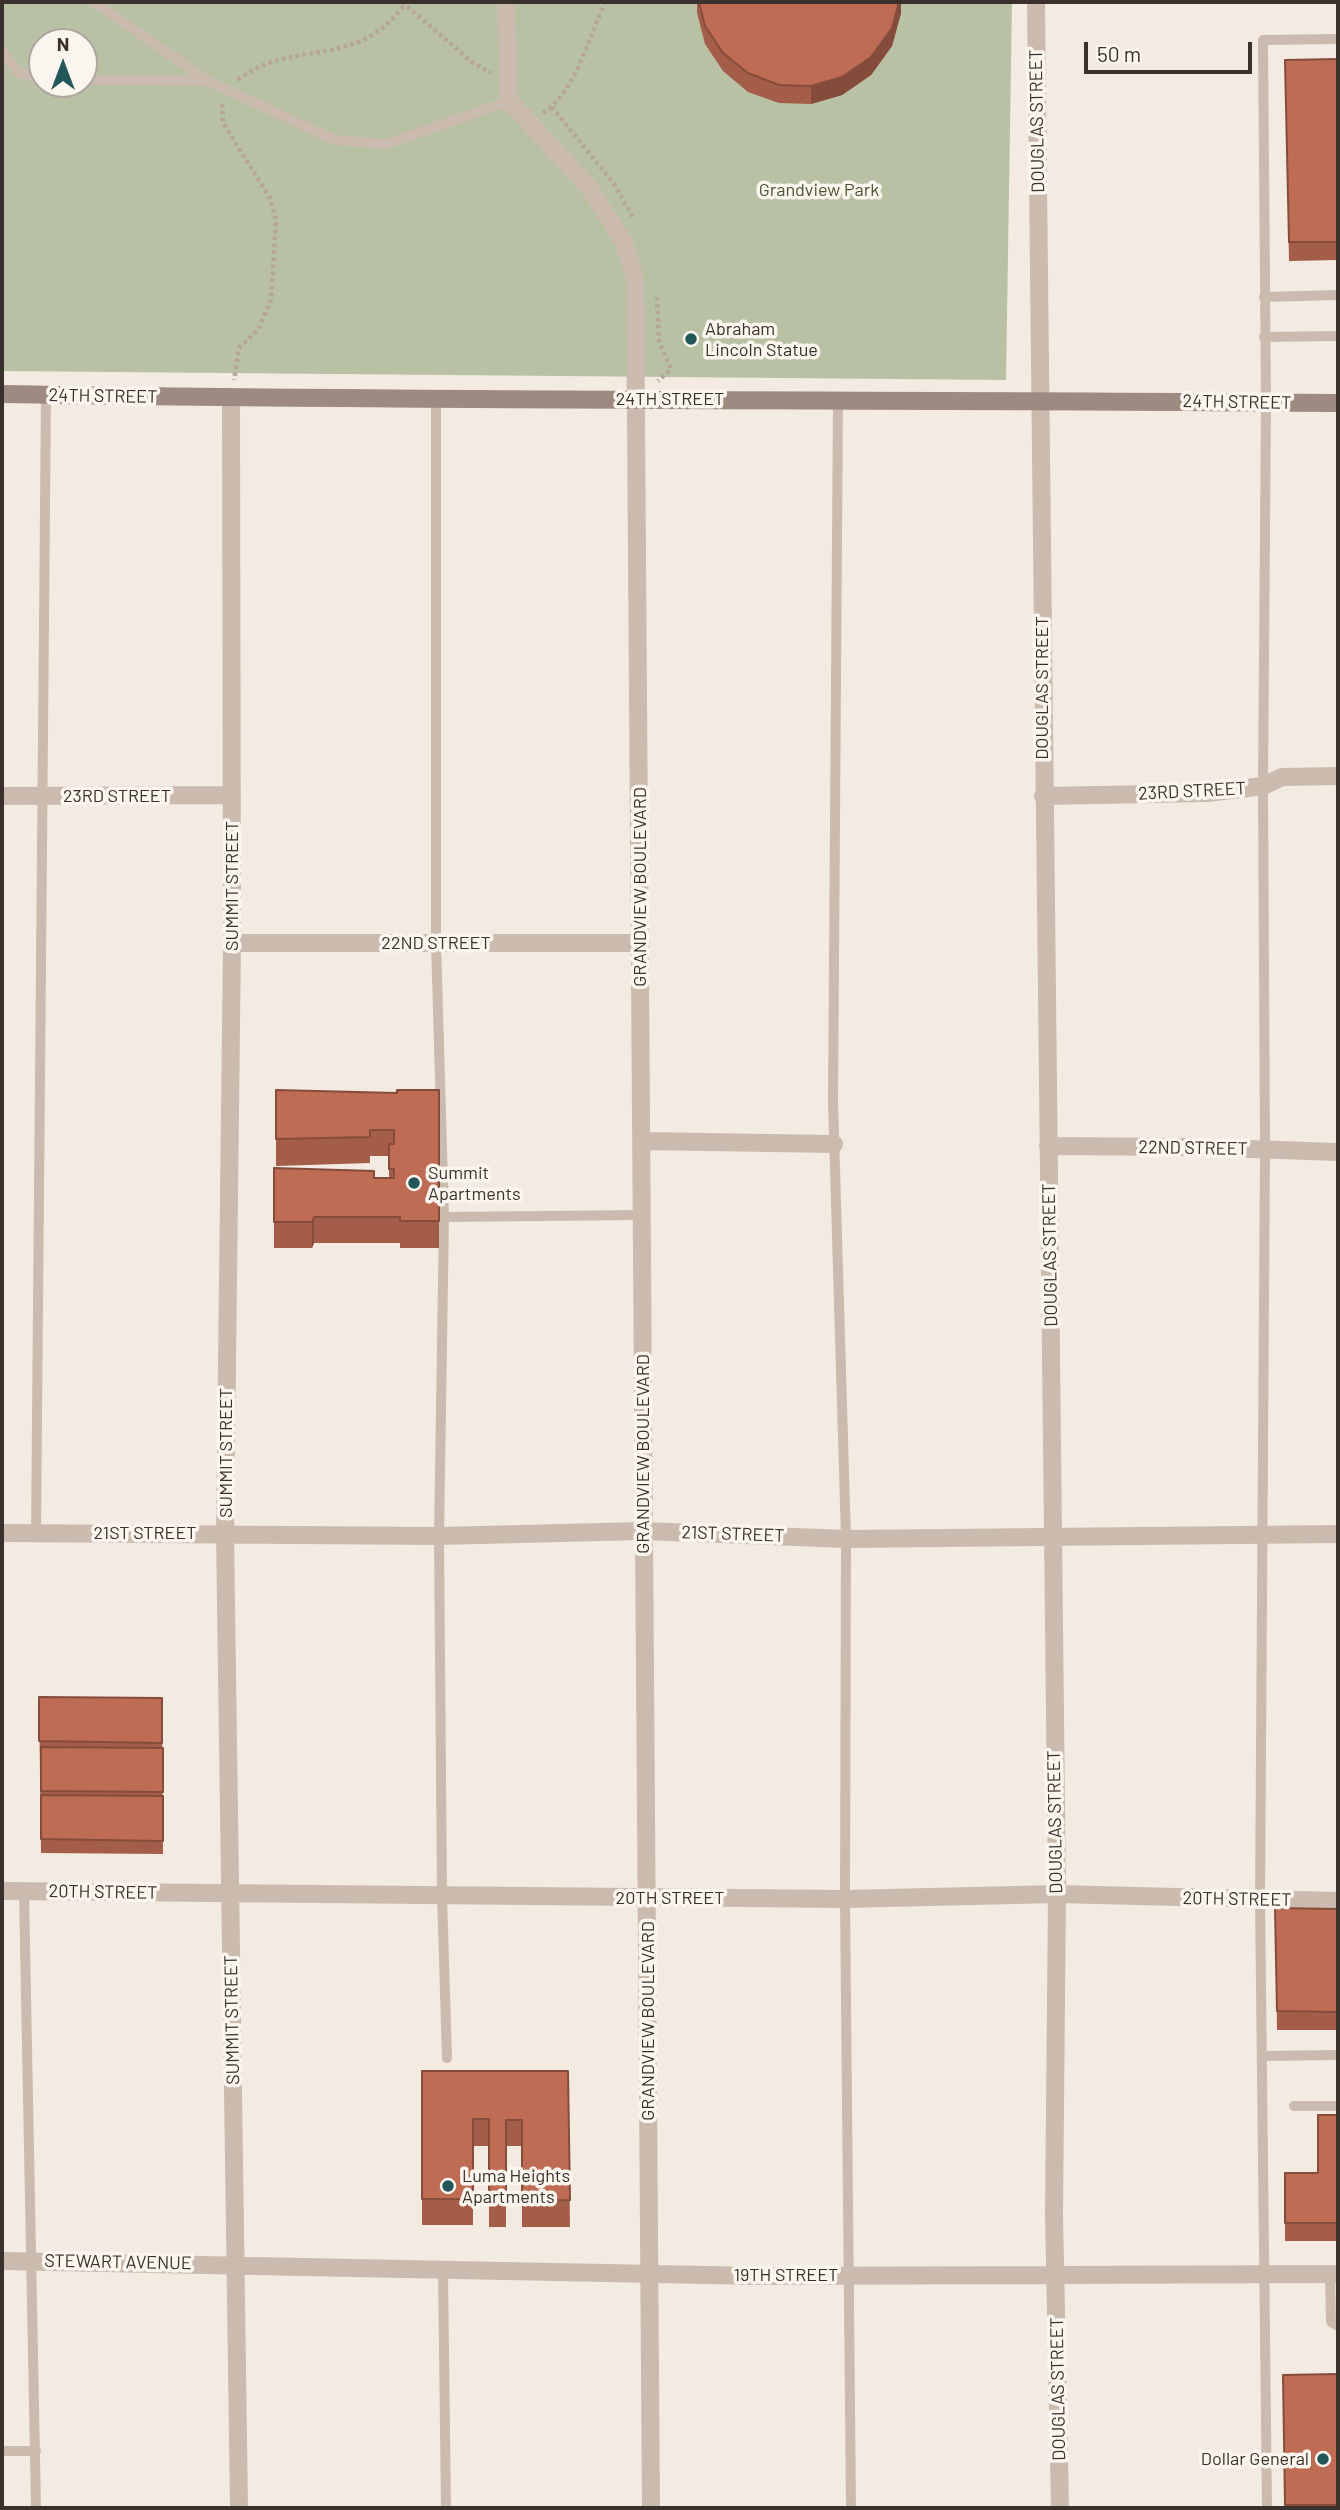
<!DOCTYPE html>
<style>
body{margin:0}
#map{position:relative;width:1340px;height:2510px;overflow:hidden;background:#f3ebe2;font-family:Barlow,sans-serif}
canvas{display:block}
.frame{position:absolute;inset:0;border:4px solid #3a302c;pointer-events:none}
.north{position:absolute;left:28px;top:28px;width:70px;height:70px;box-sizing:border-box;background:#faf5ef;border:2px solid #ada6a1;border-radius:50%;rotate:0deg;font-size:19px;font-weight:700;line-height:28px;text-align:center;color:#3a302c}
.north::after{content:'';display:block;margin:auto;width:24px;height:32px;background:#245759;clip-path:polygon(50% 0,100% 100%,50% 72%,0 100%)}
.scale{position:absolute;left:1084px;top:42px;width:168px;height:32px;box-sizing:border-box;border:4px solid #3a302c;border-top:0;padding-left:9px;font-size:21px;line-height:24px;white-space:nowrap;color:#3a302c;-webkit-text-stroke:5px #faf5ef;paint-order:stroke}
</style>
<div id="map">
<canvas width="1340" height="2510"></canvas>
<div class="frame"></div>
<div class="north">N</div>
<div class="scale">50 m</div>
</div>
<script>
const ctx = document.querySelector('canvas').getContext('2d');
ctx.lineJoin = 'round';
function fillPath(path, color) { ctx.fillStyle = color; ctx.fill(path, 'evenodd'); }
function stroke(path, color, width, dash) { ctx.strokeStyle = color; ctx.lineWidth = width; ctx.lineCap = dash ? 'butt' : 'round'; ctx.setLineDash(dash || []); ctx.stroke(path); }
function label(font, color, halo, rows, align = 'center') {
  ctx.font = font + ' Barlow,sans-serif'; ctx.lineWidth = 7; ctx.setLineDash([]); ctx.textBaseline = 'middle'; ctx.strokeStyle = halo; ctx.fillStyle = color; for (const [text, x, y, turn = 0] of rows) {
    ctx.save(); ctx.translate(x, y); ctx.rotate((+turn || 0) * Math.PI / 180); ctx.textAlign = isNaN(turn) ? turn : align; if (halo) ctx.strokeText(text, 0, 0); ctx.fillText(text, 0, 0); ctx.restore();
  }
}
const green = new Path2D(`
 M2,2h1010l-6,378 -1004,-9zM42,42h42v42h-42z`);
const path = new Path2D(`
 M402,2l71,61 18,10
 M238,80c54,-43 121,-8 168,-78
 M222,104l1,19 47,75 6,22 -5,80 -13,30 -19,18 -5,32
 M552,107l62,77 20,35
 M543,113c32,-20 47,-78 62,-111
 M657,297l2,44 12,28 -13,12`);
const lane = new Path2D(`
 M2,50l16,23 24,6
 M84,80l124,1 -114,-79
 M208,81l127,59 52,4 122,-43
 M1264,297l74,-2
 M1264,337l74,-1
 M436,398v544l8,275 -5,319 3,359 5,163
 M838,400l-5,701 13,438 -1,360 6,609
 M444,1217l198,-2
 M36,1533l10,-1139
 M24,1892l12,616
 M1262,2056l76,-1
 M1294,2106h44
 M443,2271l3,237
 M1330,2274l1,48 7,4
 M2,2451h34
 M1267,2508l-7,-608 5,-750 -2,-364 3,-383 -3,-363 75,-1`);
const street = new Path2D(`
 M506,2l3,99 79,85 36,56 11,37 16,2229
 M1036,2l21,1892 -3,321 6,293
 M231,398l1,545 -7,590 14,975
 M2,796l230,-1
 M1043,796l164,-3 56,-7 19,-9 56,-1
 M232,943h409
 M642,1141l192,3
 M1048,1146l142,1 148,5
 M2,1533l437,3 204,-5 203,8 492,-5
 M2,1891l843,8 212,-5 281,7
 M2,2261l754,15 582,-2`);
const secondary = new Path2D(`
 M2,394c445,8 891,5 1336,9`);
const wall = new Path2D(`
 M697,2h204v11l-9,33 -21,29 -29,20 -31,9 -32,-1 -31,-11 -25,-21 -18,-27 -8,-31z
 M1338,59v201l-49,1 -4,-201z
 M276,1090l121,3 42,-3v158h-39v-5h-86l-2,5h-38v-80l100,10h15v-22h-19v7l-94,3z
 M39,1697l123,1 1,156 -122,-1z
 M1275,1908l63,1v121h-61z
 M422,2071h146l2,156h-48v-81h-16v81h-17v-81h-16v79h-51z
 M1338,2115v126h-53v-68h33z
 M1338,2374v134h-53l-2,-133z`);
const shadedWall = new Path2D(`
 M899,2h2v11l-9,33 -21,29 -29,20 -31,9v-18z
 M314,1217v26l-2,5v-26z`);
const building = new Path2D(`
 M699,2h200l-7,26 -21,29 -29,20 -31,9 -32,-1 -31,-12 -25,-20 -18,-27z
 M1338,59v183h-49l-4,-182z
 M276,1090l121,3v-3h42v131h-39v-4h-86l-2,5h-38v-54l100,3v7h20v-9h-5v-25h5v-14h-24v7l-94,2z
 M39,1697l123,1v45l-123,-2z
 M41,1747l122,1v44l-122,-1z
 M41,1795l122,1v45l-122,-2z
 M1275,1908l63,1v103l-61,-1z
 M422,2071h146l2,129 -48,1v-81h-16v81h-17v-82h-16v80h-51z
 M1318,2115h20v108h-53v-50h33z
 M1338,2374v131h-53l-2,-130z`);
const markers = [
 [691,339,7,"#245759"],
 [414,1183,7,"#245759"],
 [448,2186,7,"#245759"],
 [1323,2459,7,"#245759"]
];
const streetNames = [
 ["DOUGLAS STREET",1037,121,-91],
 ["24TH STREET",103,396,1],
 ["24TH STREET",670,399],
 ["24TH STREET",1237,402,1],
 ["DOUGLAS STREET",1042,688,-90],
 ["23RD STREET",1192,791,-3],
 ["23RD STREET",117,796],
 ["SUMMIT STREET",232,886,-90],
 ["GRANDVIEW BOULEVARD",640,887,-90],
 ["22ND STREET",436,943],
 ["22ND STREET",1193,1148,1],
 ["DOUGLAS STREET",1050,1255,-91],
 ["SUMMIT STREET",226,1453,-90],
 ["GRANDVIEW BOULEVARD",643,1454,-90],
 ["21ST STREET",145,1533],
 ["21ST STREET",733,1534,2],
 ["DOUGLAS STREET",1055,1822,-91],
 ["20TH STREET",103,1892,1],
 ["20TH STREET",670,1898],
 ["20TH STREET",1237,1899,1],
 ["SUMMIT STREET",232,2020,-91],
 ["GRANDVIEW BOULEVARD",648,2021,-90],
 ["STEWART AVENUE",118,2262,1],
 ["19TH STREET",786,2275],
 ["DOUGLAS STREET",1058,2389,-91]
];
const parkNames = [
 ["Grandview Park",819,190]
];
const poiNames = [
 ["Abraham",705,329],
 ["Lincoln Statue",705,350],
 ["Summit",428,1173],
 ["Apartments",428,1194],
 ["Luma Heights",462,2176],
 ["Apartments",462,2197],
 ["Dollar General",1309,2459,"right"]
];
fillPath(green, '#b8c1a3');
stroke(path, '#b6a599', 4.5, [3.5, 3.5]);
stroke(lane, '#cbbbae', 10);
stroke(street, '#cbbbae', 18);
stroke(secondary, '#9e8a80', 18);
fillPath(wall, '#a45d48');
fillPath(shadedWall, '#864c3b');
fillPath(building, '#bf6c54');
stroke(building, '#864c3b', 2);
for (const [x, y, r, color] of markers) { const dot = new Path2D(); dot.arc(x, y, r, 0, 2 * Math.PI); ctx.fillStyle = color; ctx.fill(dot); stroke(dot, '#faf5ef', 2.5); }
label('18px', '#3a302c', '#faf5ef', streetNames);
label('18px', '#4a5731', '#faf5ef', parkNames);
label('18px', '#3a302c', '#faf5ef', poiNames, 'left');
</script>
